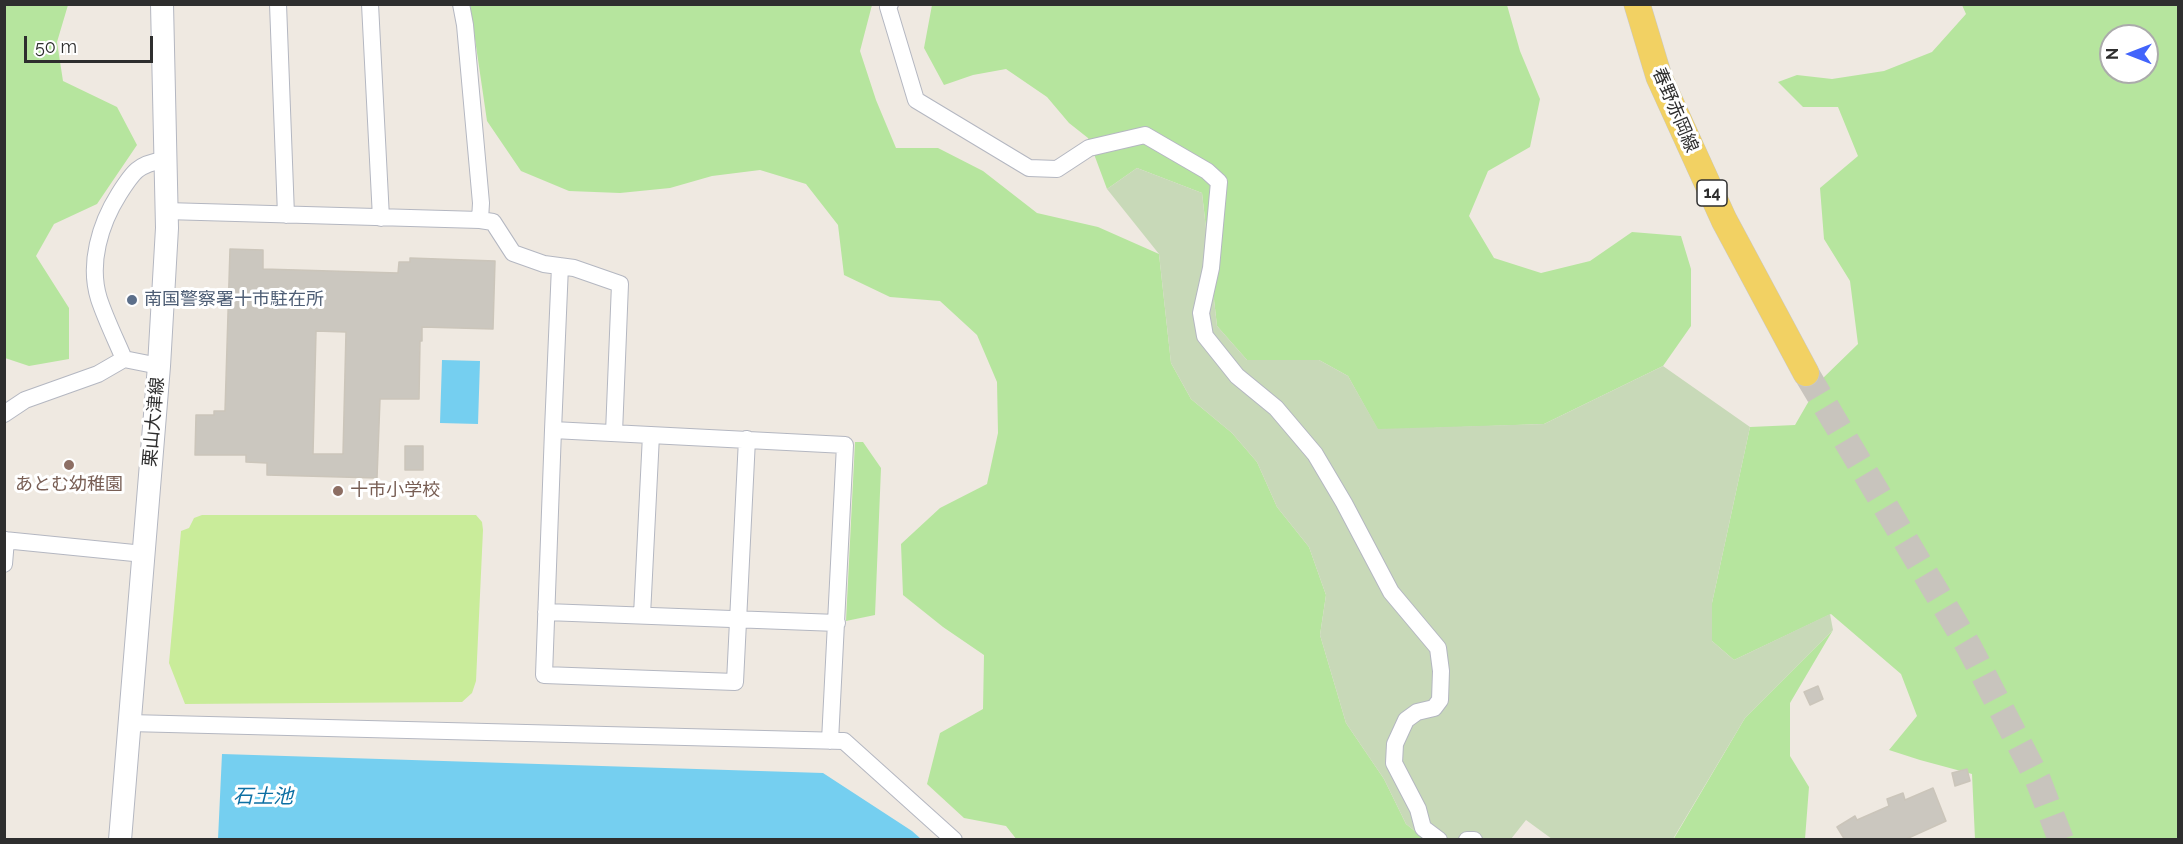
<!DOCTYPE html>
<meta charset="utf-8">
<style>
body{margin:0}
#map{position:relative;width:2183px;height:844px;overflow:hidden;background:#efe9e1;font-family:Raleway,sans-serif}
canvas{display:block}
.frame{position:absolute;inset:0;border:6px solid #2e2e2e;pointer-events:none}
.north{position:absolute;left:2099px;top:24px;width:60px;height:60px;box-sizing:border-box;background:#fff;border:2px solid #ababab;border-radius:50%;rotate:270deg;font-size:16px;font-weight:700;line-height:24px;text-align:center;color:#2e2e2e}
.north::after{content:'';display:block;margin:auto;width:21px;height:27px;background:#4264fb;clip-path:polygon(50% 0,100% 100%,50% 72%,0 100%)}
.scale{position:absolute;left:24px;top:36px;width:129px;height:27px;box-sizing:border-box;border:3px solid #2e2e2e;border-top:0;padding-left:8px;font-size:18px;line-height:21px;white-space:nowrap;color:#2e2e2e;-webkit-text-stroke:4px #fff;paint-order:stroke}
</style>
<div id="map">
<canvas width="2183" height="844"></canvas>
<div class="frame"></div>
<div class="north">N</div>
<div class="scale">50 m</div>
</div>
<script>
const ctx = document.querySelector('canvas').getContext('2d');
ctx.lineJoin = 'round';
function fillPath(path, color) { ctx.fillStyle = color; ctx.fill(path, 'evenodd'); }
function stroke(path, color, width, dash) { ctx.strokeStyle = color; ctx.lineWidth = width; ctx.lineCap = dash ? 'butt' : 'round'; ctx.setLineDash(dash || []); ctx.stroke(path); }
function label(font, color, halo, rows, align = 'center') {
  ctx.font = font + ' Raleway,"Noto Sans JP",sans-serif'; ctx.lineWidth = 6; ctx.setLineDash([]); ctx.textBaseline = 'middle'; ctx.strokeStyle = halo; ctx.fillStyle = color; for (const [text, x, y, turn = 0] of rows) {
    ctx.save(); ctx.translate(x, y); ctx.rotate((+turn || 0) * Math.PI / 180); ctx.textAlign = isNaN(turn) ? turn : align; if (halo) ctx.strokeText(text, 0, 0); ctx.fillText(text, 0, 0); ctx.restore();
  }
}
const green = new Path2D(`
 M4,5h64l-11,37 6,39 54,26 20,38 -40,59 -43,20 -18,32 33,52v51l-40,7 -24,-8z
 M470,5h402l-12,46 16,49 20,48h42l45,23 54,42 61,14 61,27 12,109 20,36 41,34 25,29 20,45 32,40 17,48 -6,40 26,88 38,56 22,45 19,15 -408,1 -11,-14 -42,-8 -37,-34 13,-51 43,-24 1,-54 -41,-28 -40,-32 -2,-51 39,-36 47,-24 11,-51 -1,-51 -20,-47 -37,-34 -50,-4 -46,-22 -6,-50 -32,-41 -46,-14 -48,6 -42,12 -50,5 -51,-2 -48,-20 -34,-50z
 M932,5h575l13,46 20,48 -10,48 -42,24 -19,45 25,42 47,15 49,-12 42,-29 49,4 10,33v57l-28,40 -119,58 -166,6 -30,-54 -29,-16h-72l-30,-34 -15,-133 -65,-25 -30,21 -19,-51 -19,-15 -22,-26 -41,-28 -33,6 -29,10 -20,-37z
 M1962,5h216v834h-203l-3,-65 -52,-14 -31,-10 28,-34 -16,-42 -70,-60 -97,46 -22,-19v-38l38,-176 45,-2 26,-45 37,-36 -8,-63 -26,-42 -4,-51 38,-32 -20,-49h-35l-25,-25 19,-7 35,4 52,-8 48,-19 34,-38zM2111,36h36v36h-36z
 M855,442h8l18,26 -6,147 -29,6z
 M1833,630l-43,73v53l19,31 -4,52 -132,1 72,-122z`);
const cemetery = new Path2D(`
 M1137,168l65,25 15,133 30,34h72l29,16 30,53 166,-5 119,-58 87,61 -38,176v38l22,19 96,-46 3,16 -88,88 -72,121h-121l-26,-19 -15,19h-86l-19,-15 -22,-45 -38,-56 -26,-88 6,-40 -17,-48 -32,-40 -20,-45 -25,-29 -41,-34 -20,-36 -12,-109 -52,-65z`);
const pitch = new Path2D(`
 M202,515h274l6,7 1,8 -7,151 -4,12 -10,9 -277,2 -16,-41 12,-132 8,-3 5,-10z`);
const water = new Path2D(`
 M442,360l38,1 -2,63 -38,-1z
 M222,754l601,19 89,58 9,8h-703z`);
const building = new Path2D(`
 M230,249l33,1v19l135,4 1,-11h11v-4l85,3 -2,68 -71,-2v14h-2l-1,58h-39l-3,79 -110,-3v-12l-21,-1v-7h-51l1,-40h18v-4h11zM316,331l30,1 -3,122h-30z
 M405,446h18v24h-18z
 M1818,686l5,13 -13,6 -6,-13z
 M1967,769l3,12 -15,5 -3,-13z
 M1933,788l13,33 -42,19h-59l-8,-13 18,-11 2,4 32,-14 -2,-7 16,-6 2,7z`);
const primaryTunnel = new Path2D(`
 M1806,373l163,274 69,133 23,60`);
const street = new Path2D(`
 M278,4l8,211
 M370,4l11,214
 M890,4l-2,3 28,93 113,68 28,1 32,-21 56,-13 62,36 12,11 -8,86 -10,45 4,23 32,40 39,32 39,46 29,49 47,89 47,56 3,23 -1,29 -6,8 -17,4 -11,8 -11,24 -1,19 24,46 5,19 16,12
 M166,211l314,9 1,-17 -16,-178 -4,-21
 M480,220l13,2 20,31 31,11 30,4 46,16 -6,149
 M124,359c-8,-19 -18,-39 -25,-60 -11,-35 1,-75 20,-105 14,-22 19,-30 45,-34
 M4,414l21,-14 73,-26 26,-15 35,7
 M553,430l7,-164
 M747,439l-12,243 -191,-7 9,-245 292,15 -15,296
 M4,540l140,14
 M4,564l2,-24
 M546,612l291,11
 M642,615l9,-180
 M129,723l715,18 110,99
 M1467,840h7`);
const secondary = new Path2D(`
 M120,840l39,-474 8,-138 -5,-224`);
const primary = new Path2D(`
 M1637,4l22,73 65,143 82,153`);
const markers = [
 [132,300,6,"#5c6f8a"],
 [69,465,6,"#8d6e63"],
 [338,491,6,"#8d6e63"]
];
const shields = [
 [1712,193,30]
];
const shieldNames = [
 ["14",1712,193]
];
const streetNames = [
 ["春野赤岡線",1675,110,67],
 ["栗山大津線",154,422,-85]
];
const serviceNames = [
 ["南国警察署十市駐在所",144,300]
];
const educationNames = [
 ["あとむ幼稚園",69,485],
 ["十市小学校",350,491,"left"]
];
const waterNames = [
 ["石土池",263,797]
];
fillPath(green, '#b6e59e');
fillPath(cemetery, '#c8d9b8');
fillPath(pitch, '#c9ec9a');
fillPath(water, '#75cff0');
fillPath(building, '#cbc7bf');
stroke(building, '#cbc5ba', 1.5);
stroke(primaryTunnel, '#c8c4bd', 26, [26, 13]);
stroke(street, '#b4b7c1', 18);
stroke(secondary, '#b4b7c1', 24);
stroke(primary, '#c9c9c9', 27);
stroke(street, '#fff', 16);
stroke(secondary, '#fff', 22);
stroke(primary, '#f2d163', 26);
for (const [x, y, r, color] of markers) { const dot = new Path2D(); dot.arc(x, y, r, 0, 2 * Math.PI); ctx.fillStyle = color; ctx.fill(dot); stroke(dot, '#fff', 2); }
for (const [x, y, w] of shields) { const box = new Path2D(); box.roundRect(x - w / 2, y - 13, w, 26, 4.5); ctx.fillStyle = '#fff'; ctx.fill(box); stroke(box, '#2e2e2e', 1.5); }
label('bold 16px', '#2e2e2e', null, shieldNames);
label('18px', '#2e2e2e', '#fff', streetNames);
label('18px', '#4e5e75', '#fff', serviceNames, 'left');
label('18px', '#785e54', '#fff', educationNames);
label('italic 20px', '#0d6fa3', '#fff', waterNames);
</script>
